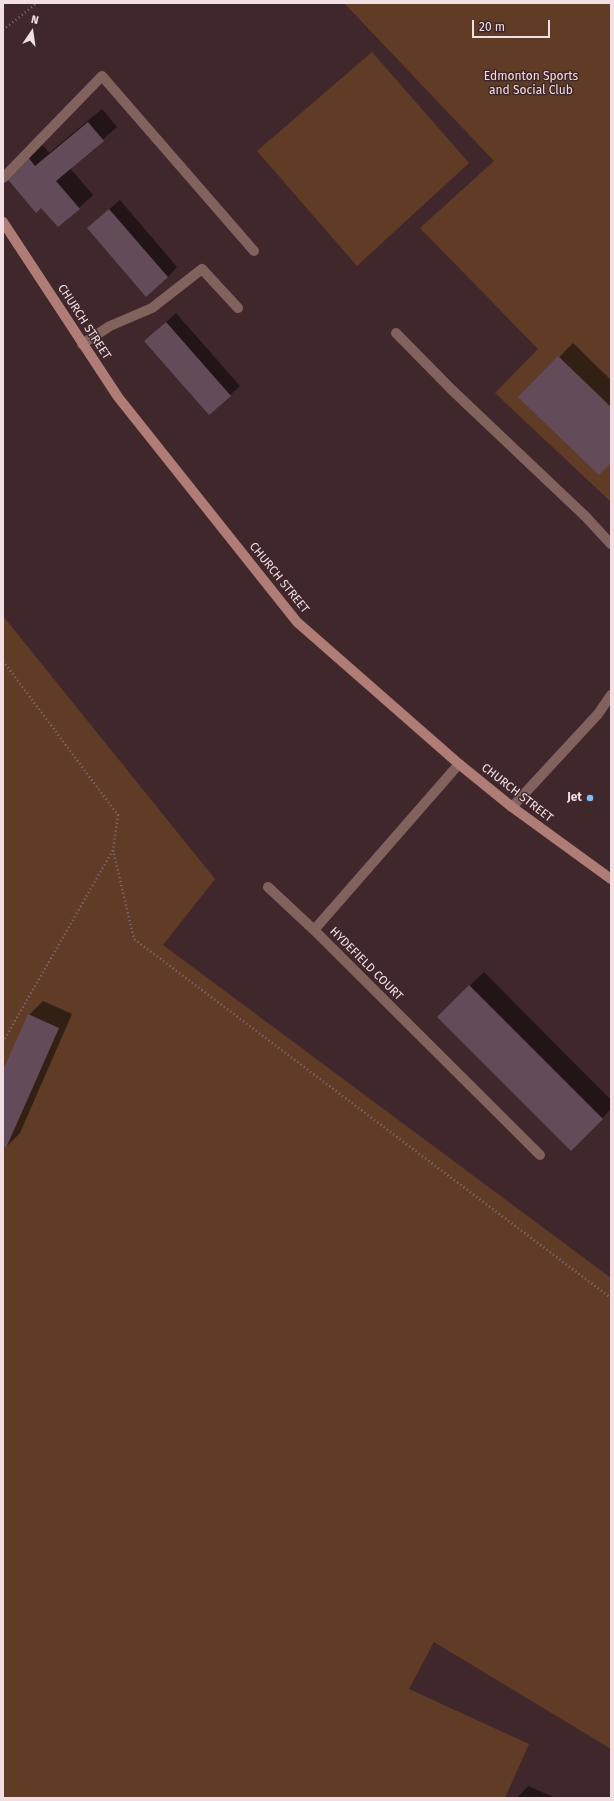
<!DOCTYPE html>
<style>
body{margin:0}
#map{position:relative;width:614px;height:1801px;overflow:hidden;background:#40272c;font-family:"Fira Sans",sans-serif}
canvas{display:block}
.frame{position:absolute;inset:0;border:4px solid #f1dfe3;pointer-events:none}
.north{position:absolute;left:12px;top:12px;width:40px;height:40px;-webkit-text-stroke:3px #40272c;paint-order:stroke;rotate:13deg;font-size:11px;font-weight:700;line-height:16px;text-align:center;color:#f1dfe3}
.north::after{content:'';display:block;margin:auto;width:14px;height:18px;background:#f1dfe3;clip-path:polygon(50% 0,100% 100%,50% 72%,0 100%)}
.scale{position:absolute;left:472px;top:20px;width:78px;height:18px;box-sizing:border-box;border:2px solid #f1dfe3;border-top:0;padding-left:5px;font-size:12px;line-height:14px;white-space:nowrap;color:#f1dfe3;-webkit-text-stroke:3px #40272c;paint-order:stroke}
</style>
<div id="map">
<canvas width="614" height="1801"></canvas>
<div class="frame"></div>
<div class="north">N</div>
<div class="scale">20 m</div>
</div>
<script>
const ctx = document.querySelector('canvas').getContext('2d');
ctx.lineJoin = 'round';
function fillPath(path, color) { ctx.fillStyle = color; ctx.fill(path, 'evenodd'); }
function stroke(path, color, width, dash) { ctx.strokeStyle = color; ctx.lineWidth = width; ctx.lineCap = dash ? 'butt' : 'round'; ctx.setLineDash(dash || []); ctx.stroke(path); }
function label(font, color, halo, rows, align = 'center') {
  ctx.font = font + ' "Fira Sans",sans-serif'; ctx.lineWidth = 3; ctx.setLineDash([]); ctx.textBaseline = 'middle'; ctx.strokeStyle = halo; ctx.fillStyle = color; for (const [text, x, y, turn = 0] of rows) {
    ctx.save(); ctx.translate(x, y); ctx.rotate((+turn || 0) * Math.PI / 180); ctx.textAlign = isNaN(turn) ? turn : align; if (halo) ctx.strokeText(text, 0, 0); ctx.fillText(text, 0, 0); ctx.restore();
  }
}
const green = new Path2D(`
 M344,3h267v499l-116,-109 43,-44 -118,-121 74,-67z
 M372,52l97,111 -112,103 -100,-115z
 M3,616l212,263 -52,66 448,333v471l-177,-107 -25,47 120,55 -24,54h-502z`);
const shadow = new Path2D(`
 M102,109l15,18 -47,41 23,27 -14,13 -37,-1 -36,-31 36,-32 7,9z
 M120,200l57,67 -9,10 -70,-58z
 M176,313l64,73 -31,28 -54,-82z
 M573,343l38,37v82l-91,-65z
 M484,972l127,128v9l-40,41 -133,-133z
 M43,1001l29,13 -52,119 -14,14 -3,-2v-72l26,-58z
 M528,1786l28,12h-39z`);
const building = new Path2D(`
 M88,122l16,19 -48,40 24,28 -22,18 -17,-19 -5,5 -31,-37 23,-19 7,9z
 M109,209l59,68 -22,20 -59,-69z
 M166,322l65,74 -22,19 -65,-74z
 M558,356l53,51v56l-12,12 -81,-78z
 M469,985l134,134 -32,32 -134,-134z
 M28,1014l31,14 -53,120 -3,-2v-76z`);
const path = new Path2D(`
 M3,30l34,-27
 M3,661l115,154 -5,35 -110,192
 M113,850l21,89 477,359`);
const service = new Path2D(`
 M3,178l99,-102 152,175
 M396,333l56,57 134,127 25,27
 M82,344l28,-18 42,-18 50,-39 36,39
 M512,807l86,-93 13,-19`);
const minor = new Path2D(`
 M268,887l46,43 226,225
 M314,930l145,-166`);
const secondary = new Path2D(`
 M3,222l115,175 179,225 162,142 53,43 99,72`);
const markers = [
 [590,798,4,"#82bcfa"]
];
const parkNames = [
 ["Edmonton Sports",531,77],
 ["and Social Club",531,91]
];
const streetNames = [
 ["CHURCH STREET",84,322,57],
 ["CHURCH STREET",279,578,51],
 ["CHURCH STREET",517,793,38],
 ["HYDEFIELD COURT",366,964,45]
];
const poiNames = [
 ["Jet",582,798]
];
fillPath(green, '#603c27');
fillPath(shadow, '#0007');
fillPath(building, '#634b59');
stroke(path, '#867075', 2.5, [1, 3]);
stroke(service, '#82625d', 10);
stroke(minor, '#82625d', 10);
stroke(secondary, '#b07d76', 10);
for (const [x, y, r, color] of markers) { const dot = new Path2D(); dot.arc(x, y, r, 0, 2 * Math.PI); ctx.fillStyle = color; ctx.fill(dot); stroke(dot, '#40272c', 1.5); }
label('12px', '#f2dfd5', '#40272c', parkNames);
label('12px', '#f1dfe3', '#40272c', streetNames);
label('bold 12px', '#f1dfe3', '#40272c', poiNames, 'right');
</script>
